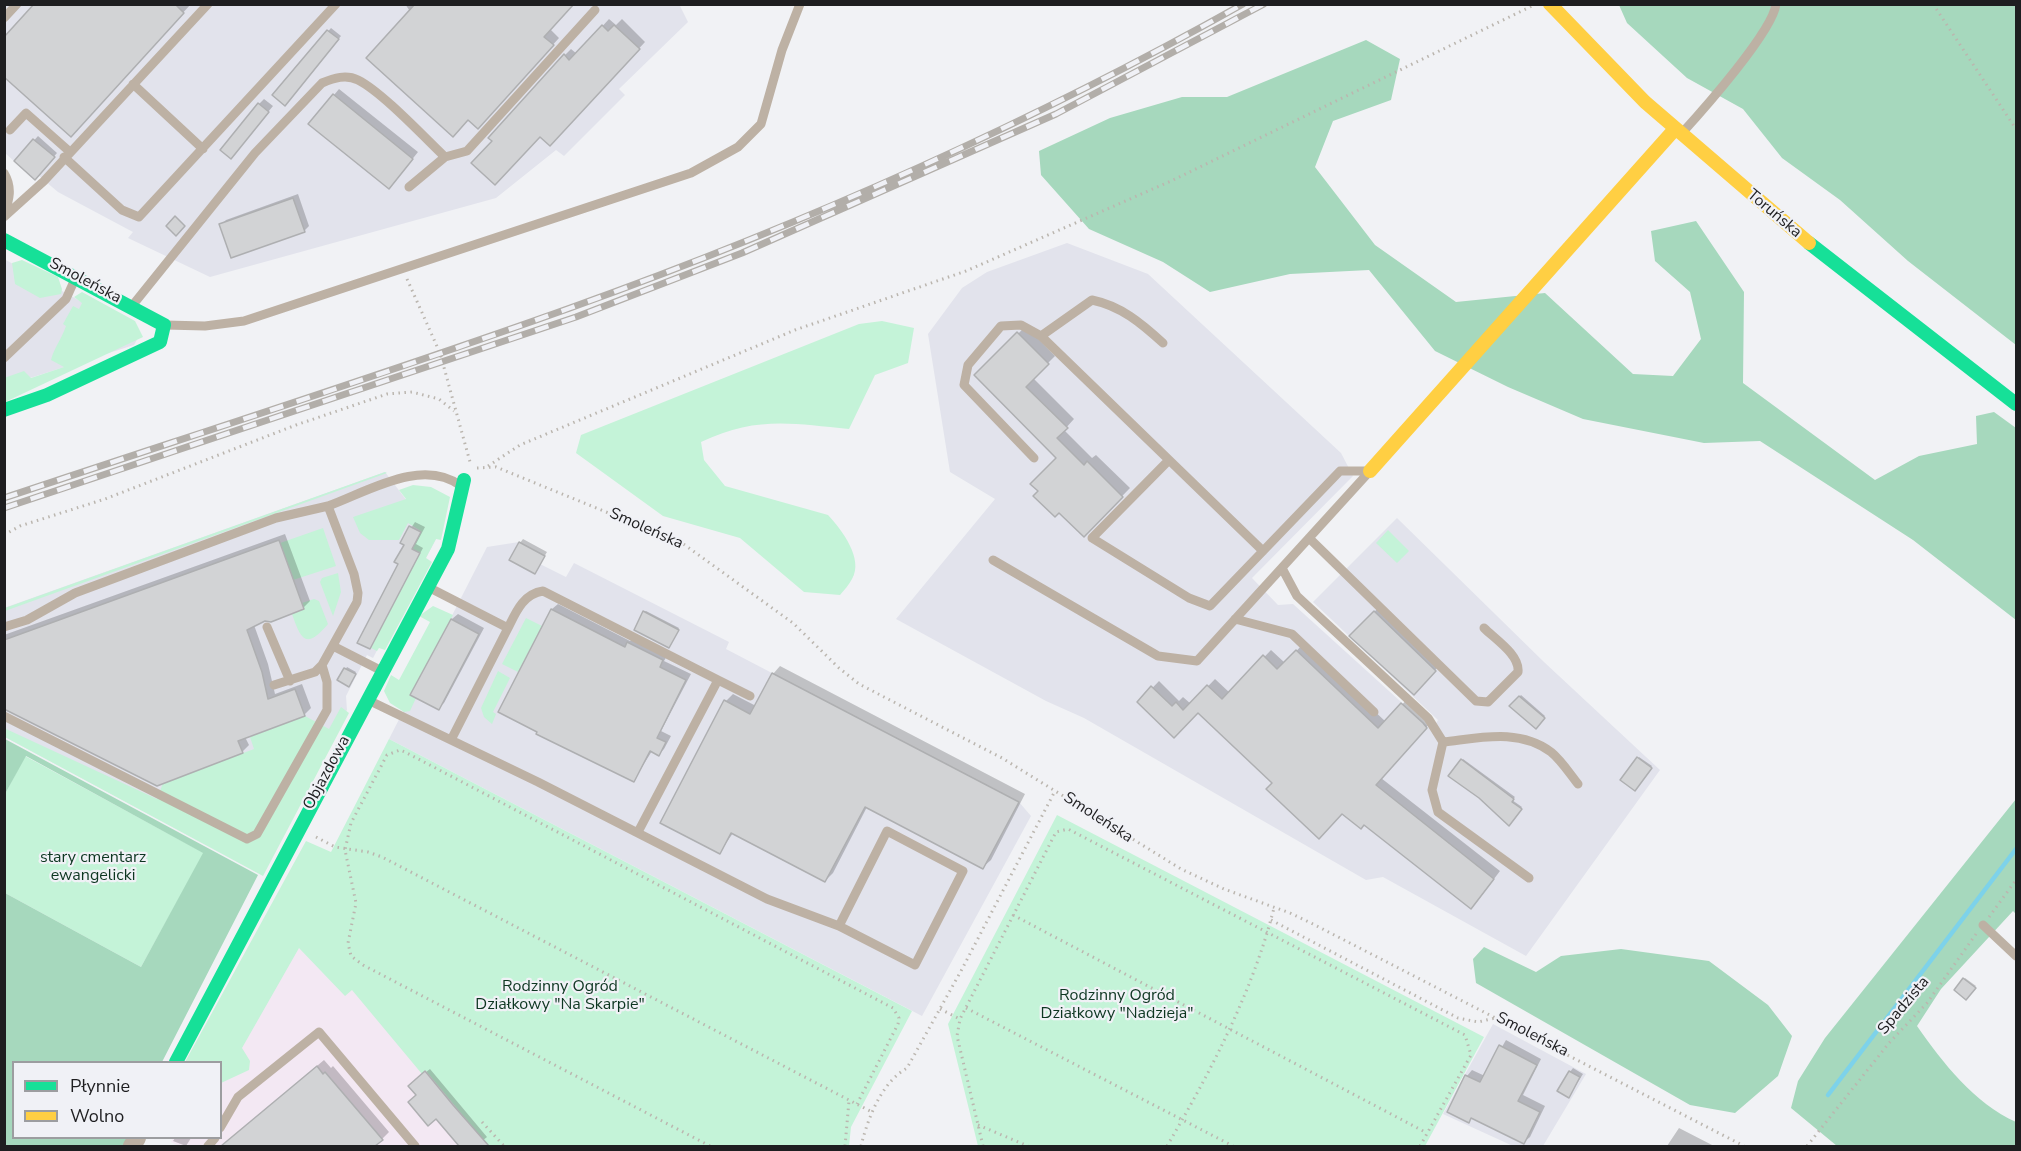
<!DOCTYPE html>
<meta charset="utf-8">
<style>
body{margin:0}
#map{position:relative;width:2021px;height:1151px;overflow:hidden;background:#f1f2f5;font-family:"Nunito Sans",sans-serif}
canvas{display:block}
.frame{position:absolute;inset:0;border:6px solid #1e1e20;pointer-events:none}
.legend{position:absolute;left:12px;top:1061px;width:210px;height:78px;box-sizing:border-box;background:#f0f1f6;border:2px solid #9c9da0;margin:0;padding:8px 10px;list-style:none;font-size:18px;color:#1e1e20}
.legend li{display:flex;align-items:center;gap:12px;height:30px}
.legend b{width:30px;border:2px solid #9c9da0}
</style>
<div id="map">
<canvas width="2021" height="1151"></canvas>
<div class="frame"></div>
<ul class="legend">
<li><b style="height:8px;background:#16e098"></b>Płynnie</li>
<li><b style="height:8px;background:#ffcf43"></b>Wolno</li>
</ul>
</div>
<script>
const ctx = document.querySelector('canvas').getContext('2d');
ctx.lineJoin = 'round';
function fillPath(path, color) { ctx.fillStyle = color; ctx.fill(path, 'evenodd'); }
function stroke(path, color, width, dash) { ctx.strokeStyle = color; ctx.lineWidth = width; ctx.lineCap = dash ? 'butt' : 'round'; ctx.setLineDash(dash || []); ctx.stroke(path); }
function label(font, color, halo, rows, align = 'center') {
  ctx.font = font + ' "Nunito Sans",sans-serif'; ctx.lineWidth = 4.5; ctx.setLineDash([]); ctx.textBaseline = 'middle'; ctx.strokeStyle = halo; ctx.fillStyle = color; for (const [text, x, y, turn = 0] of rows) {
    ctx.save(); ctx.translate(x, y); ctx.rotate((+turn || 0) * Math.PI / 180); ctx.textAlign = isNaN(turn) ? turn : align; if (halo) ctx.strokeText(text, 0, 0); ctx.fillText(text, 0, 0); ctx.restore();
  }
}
const commercial = new Path2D(`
 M298,915l192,231h-311l-8,-4 2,-4h47v-76z`);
const built = new Path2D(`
 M679,4l9,18 -69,67 6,6 -61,61 -8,-6 -60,48 -286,79 -82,-39 5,-6 -75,-40 -19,-16 -4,4 -30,-27 -1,-148z
 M1067,243l81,31 193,179 12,23 -101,102 26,27 15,-1 139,126 6,-10 -125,-118 84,-84 147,144 116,108 -134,186 -143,-79 -17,3 -282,-162 -38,-17 -150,-82 99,-120 -45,-27 -22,-138 34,-46 25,-16z
 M4,259l136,75 -6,11 -129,41z
 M385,472l51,67 -63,119 -6,-3 -21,41 1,14 -88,163 -254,-136 -1,-129z
 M519,542l26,14 -5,8 26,13 8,-14 155,79 -3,7 293,153 12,14 -109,200 -533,-277 98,-192z
 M1493,1024l93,50 -43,72h-30l-70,-32z`);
const green = new Path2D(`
 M22,260l36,17 4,12 -1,5 -21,4 -25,-14 -3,-21z
 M82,292l53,29 8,16 -138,65 -1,-24 20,-7 7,7 33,-11 -13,-7c2,-10 11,-22 15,-34l-3,-2 10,-18 6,3 3,-6 -8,-6z
 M882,321l32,7 -6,35 -33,12 -26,54c-58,-6 -94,-13 -148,13l3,18 21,26 103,29c14,15 36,44 24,64 -3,6 -8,11 -12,16l-36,-3 -64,-54 -77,-22 -87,-63 5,-18 278,-111z
 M385,472l2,1 -382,138v-3z
 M413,485l18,2 19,10 -9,43 -5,-1 -10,19 6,4 -47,88 -6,-2 -2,3 -6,-3 48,-95 -7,-4 9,-18 -13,-8 -9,17h-30l-9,-7 -7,-16 53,-18 -7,-9z
 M323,528l13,38 -43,14 -13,-37z
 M1388,530l21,21 -12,12 -21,-20z
 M338,573l3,19 -8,24 -13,-34 2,-4z
 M314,599l5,2 9,23c-22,26 -27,16 -36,-10l12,-5 -2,-6z
 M433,606l20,9 -42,80 5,3 -6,13 -6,1 -14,-9 -6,-12 7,-16 8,5 31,-58 -11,-6z
 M526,618l16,8 -24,46 -16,-8z
 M498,671l12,7 -17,34 3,2 -4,10 -8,-7 -3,-9z
 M341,707l8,6 -86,163 -258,-139 -1,-9 153,71 6,-16 91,-34 -4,-12 55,-21 24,13z
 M389,739l523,272 -61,116 -2,19h-370l5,-5 -58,-70 -4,3 -70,-84 -7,6 -46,-48 -57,100 8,13 -1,9 -28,13 -1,-21h-35l121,-221 25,11z
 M25,756l179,97 -63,114 -136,-74v-99z
 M1057,815l427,222 -59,109h-447l-30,-122z`);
const forest = new Path2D(`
 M1619,5h397v340l-108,-84 -68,-61 -58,-42 -39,-49 -56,-31 -60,-55z
 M1366,40l34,19 -9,41 -58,21 -18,46 60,78 81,57 89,-9 88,81 40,2 28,-37 -11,-47 -35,-31 -4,-30 45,-10 48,71 -1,91 132,97 44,-24 58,-12 -1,-28 18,-4 22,16v192l-103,-80 -153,-99 -56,2 -121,-24 -75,-32 -73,-36 -66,-81 -79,4 -80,18 -47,-30 -74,-33 -48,-54 -2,-24 71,-33 72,-21h45z
 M5,739l253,136 -96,187h-148v76h116l-5,8h-120v-253l136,74 62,-114 -177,-97 -21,38z
 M2016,799v115l-3,-3 -72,78 -24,37c26,37 57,77 99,96v24h-179l-46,-38 7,-27 27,-43z
 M1484,947l52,25 25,-16 60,-7 88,12 59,44 24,31 -14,40 -43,37 -45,-8 -214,-122 -3,-24z`);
const shadow = new Path2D(`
 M36,4h155l-115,125z
 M405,4h168l-23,25 9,9 -74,82z
 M609,19l7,6 6,-6 23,23 -88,95 8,-82 6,-6 6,5z
 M331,28l10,8 -53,65 -14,-6z
 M339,89l79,63 -24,30 -84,-58z
 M264,99l9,7 -37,45 23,-47z
 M38,136l19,17 -22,25 -19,-17z
 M298,194l11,32 -5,5 -83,-6 5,-5z
 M1026,326l29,30 -22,22 41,41 -10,11 28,28 4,-3 34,33 -46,47 -26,-77 -82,-83z
 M415,522l10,5 -9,17 7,4 -53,99 36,-103 -4,-2z
 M285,534l25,67 -7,7 -49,17 14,39 7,30 27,-10 9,24 -7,7 -59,22 4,8 -7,7 -238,-43v-74z
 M523,539l24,13 -12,20 -15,-29z
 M558,604l72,37 5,-4 33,17 -4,7 27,13 -30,57 10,5 -7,13 -5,5 -7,-3 -18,29 -134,-69 52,-102z
 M1380,606l60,59 -27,28 -61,-58z
 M646,611l33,17 -9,17 -26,-33z
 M458,614l26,14 -40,75 -6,5 -26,-13 40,-76z
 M1303,644l83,78 23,-25 23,24 -51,57 119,93 -22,29 -113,-77 -91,-40 -76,-72 -24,25 -35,-34 20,-21 20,20 4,-4 8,7 24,-25 15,14 41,-43 14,13z
 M780,666l245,128 -34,66 -8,7 -116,-60 -34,66 -8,8 -92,-48 -13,19 6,-151 7,-7 23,12 17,-32z
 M347,667l9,5 -6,11 -11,-3z
 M1521,695l24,21 -9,11 -25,-21z
 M1639,757l13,9 -17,23 -13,-10z
 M1463,759l52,38 -3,3 10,7 -13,17 -30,-27 -28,-22z
 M1965,978l11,8 -10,12 -10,-8z
 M1506,1040l35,19 -18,36 22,11 -15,31 -6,5 -51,-25 -4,4 -20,-9 18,-36 5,-6 13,6z
 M324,1060l7,8 2,-2 56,66 -7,7 -9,7h-145l-2,-2 7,-7z
 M1573,1068l10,6 -14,22 1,-24z
 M430,1069l57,68 -11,9h-15l-43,-51 -5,-13z
 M1679,1128l35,18h-47z
 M175,1138h16l-5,8 -13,-5z`);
const stream = new Path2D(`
 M1828,1095l188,-246`);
const building = new Path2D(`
 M34,4h141l9,9 -113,124 -67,-60v-40z
 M415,4h159l-30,33 10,8 -76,84 -10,-9 -15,17 -87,-79z
 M602,25l6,6 6,-6 26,24 -90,97 -10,-9 -45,48 -24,-22 21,-22 -4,-3 76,-84 5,6z
 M327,30l12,9 -54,67 -13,-11z
 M333,94l80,65 -24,30 -81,-65z
 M258,103l11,9 -38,47 -11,-9z
 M33,139l22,18 -20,23 -21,-19z
 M293,198l12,34 -74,26 -12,-34z
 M175,216l10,10 -9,10 -10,-10z
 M1017,332l32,32 -23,23 42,41 -11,10 27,27 3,-4 36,36 -39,40 -25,-24 -4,4 -22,-21 5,-5 -8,-7 26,-26 -82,-83z
 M409,526l12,6 -9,17 8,4 -50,96 -13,-6 41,-79 -4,-2 10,-17 -4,-2z
 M279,540l25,69 -33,13 -6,-1 -18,9 15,42 6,27 27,-10 10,27 -67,25 5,12 -86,33 -153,-77v-69z
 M519,542l26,14 -10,18 -26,-14z
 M551,609l74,38 2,-5 36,18 -3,7 26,13 -29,58 9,4 -7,14 -9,-5 -16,31 -98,-48 1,-2 -39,-20z
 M643,611l36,19 -10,18 -35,-18z
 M1374,611l62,60 -22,24 -65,-59z
 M451,619l28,15 -40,76 -29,-15z
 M1296,650l82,78 23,-25 22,20 4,5 -51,57 118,94 -23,30 -107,-84 -3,4 -19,-15 -23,25 -53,-50 6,-6 -74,-70 -24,25 -37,-36 14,-16 21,20 4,-4 7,8 24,-25 15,14 41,-44 14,14z
 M344,668l12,6 -7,13 -12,-7z
 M772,673l247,129 -36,67 -118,-62 -40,75 -94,-49 -11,21 -60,-31 64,-123 26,14z
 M1519,696l26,22 -9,11 -27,-23z
 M1637,757l15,11 -17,23 -15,-11z
 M1461,759l53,40 -2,3 10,7 -13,17 -30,-28 -31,-22z
 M1963,978l13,10 -10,12 -12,-10z
 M1499,1045l38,20 -19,36 22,11 -16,32 -53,-26 -2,5 -22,-11 18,-37 15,7z
 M317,1066l6,8 2,-2 58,68 -8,6h-154z
 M425,1071l28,34 36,41h-30l-23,-27 -8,7 -20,-24 8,-7 -8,-9z
 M1569,1071l11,6 -11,21 -12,-7z`);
const path = new Path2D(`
 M1933,4l83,125
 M407,279l33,74 30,109
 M488,466l32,-21 275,-115 171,-59 205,-90 361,-175
 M477,468l19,-1 186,76 111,80 46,45 20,16 143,74 179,111 43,20 66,24 23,11 431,222
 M4,535l16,-9 85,-27 191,-74 91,-31 25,-2 27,7 15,12
 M316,837l19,10 33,5 14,5 490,255
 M1013,915l414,218
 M1989,917l27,-37
 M1271,920l187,98 20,4 17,-4
 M966,1008l267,138
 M940,1009l20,10
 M482,1122l22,24
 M978,1125l50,21
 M710,1146l-347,-181 -12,-9 -3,-13 8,-40 -11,-53 6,-27 36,-68 13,-5 5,2 488,256 6,10 -1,6 -41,80
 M845,1146l4,-45
 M861,1146c7,-28 20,-63 46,-78l54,-97 94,-180
 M983,1146l-26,-110 3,-17 96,-187 12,-3 397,206 6,20 -51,91
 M1167,1146c43,-73 86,-155 107,-238
 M1807,1146l82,-103 38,-40 49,-69`);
const lane = new Path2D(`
 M4,18l13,-14
 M133,84l70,65
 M10,130l16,-17 44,39
 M1682,133c21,-23 91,-102 94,-129
 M64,157l58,53 17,7 197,-213
 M4,173c9,15 5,27 0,43
 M409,187l36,-30
 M4,217l40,-36 164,-177
 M132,306l123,-153 67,-70c12,-5 24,-9 36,-3 24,12 66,57 87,77l22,-6 128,-141
 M165,325l40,1 39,-5 447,-148 47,-26 23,-23 21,-74 18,-46
 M1041,336l51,-36c29,6 49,23 71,43
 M4,358l62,-59 9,-20
 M1034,458l-70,-73 4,-20 33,-39 20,-1 20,11 222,215 77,-80h30
 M1169,460l-77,78 97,60 21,8 53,-55
 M1309,538l167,163 12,1 30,-30c2,-17 -23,-33 -34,-44
 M993,560l165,96 39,5 173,-190
 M1282,568l15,28 131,122 15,24 -11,48 6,22 91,66
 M430,588l78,40 -57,112
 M1235,619l57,15 82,78
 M4,627l23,-7 48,-27 201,-75 52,-12
 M267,627l23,54
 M508,628c8,-16 15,-34 35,-37l175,89 -80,152
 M333,646l49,25
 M718,680l32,16
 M274,685l41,-13 7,-7 35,-63 1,-9 -4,-19 -26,-68c39,-14 94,-49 133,-20
 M368,700l170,82 229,117 72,27 76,39 48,-94 -76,-40 -48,95
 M4,716l243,123 10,-5 70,-124v-28l-5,-17
 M1443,742c37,-4 76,-14 108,10 10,8 19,22 27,32
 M1983,925l33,31
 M220,1128l18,-31 81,-65 96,114
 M208,1146l7,-8`);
const street = new Path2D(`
 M132,1146l5,-8`);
const fast = new Path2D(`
 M4,240l160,85 -4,17 -113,53 -43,15
 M1809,243l207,161
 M176,1062l272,-513 16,-69`);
const slow = new Path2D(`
 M1550,4l95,98 164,141
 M1370,471l305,-342`);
const rail = new Path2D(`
 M4,498c189,-63 379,-123 566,-190 229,-82 461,-185 673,-304
 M4,508l572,-191 166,-64 314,-139 208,-110`);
const streetNames = [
 ["Toruńska",1774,214,40],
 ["Smoleńska",85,281,28],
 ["Smoleńska",646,529,24],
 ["Objazdowa",327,773,-62],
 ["Smoleńska",1098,818,33],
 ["Spadzista",1904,1006,-50],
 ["Smoleńska",1532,1035,27]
];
const parkNames = [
 ["stary cmentarz",93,858],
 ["ewangelicki",93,876],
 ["Rodzinny Ogród",560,987],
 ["Działkowy \"Na Skarpie\"",560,1005],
 ["Rodzinny Ogród",1117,996],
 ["Działkowy \"Nadzieja\"",1117,1014]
];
fillPath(commercial, '#f3e8f3');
fillPath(built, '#e2e3ec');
fillPath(green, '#c4f3d8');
fillPath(forest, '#a6d8bd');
fillPath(shadow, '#0003');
stroke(stream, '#7dd2ea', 4.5);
fillPath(building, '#d2d3d5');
stroke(building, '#aeafb1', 1.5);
stroke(path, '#bbb6af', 3, [1.5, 4.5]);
stroke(lane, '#bdb1a4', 9);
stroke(street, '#bdb1a4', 18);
stroke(fast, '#16e098', 14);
stroke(slow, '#ffcf43', 14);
stroke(rail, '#b2aea9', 7);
stroke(rail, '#f0f1f6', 4.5, [14]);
label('16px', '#1e1e20', '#f0f1f6', streetNames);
label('16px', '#0d3621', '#f0f1f6', parkNames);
</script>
